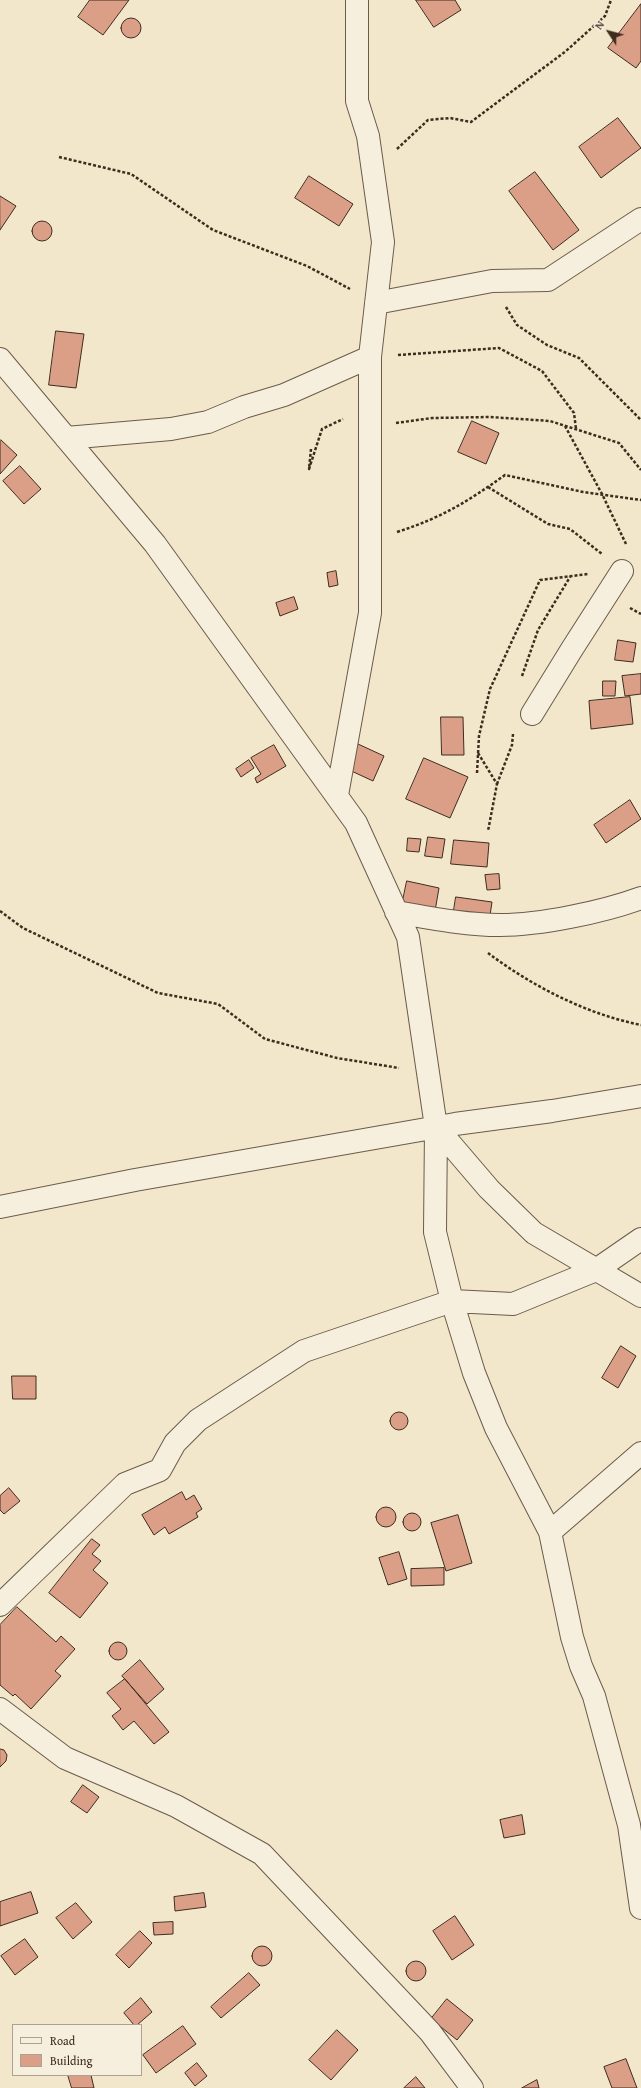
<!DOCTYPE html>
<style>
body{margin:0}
#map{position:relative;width:641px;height:2088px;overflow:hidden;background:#f3e7cb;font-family:"Gentium Book Plus",serif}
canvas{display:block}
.legend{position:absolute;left:12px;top:2024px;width:130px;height:52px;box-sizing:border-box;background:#f7efdd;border:1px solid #ada191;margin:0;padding:5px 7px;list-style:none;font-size:12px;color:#3e2c1f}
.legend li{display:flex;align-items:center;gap:8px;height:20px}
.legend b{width:20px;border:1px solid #ada191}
.north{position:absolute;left:589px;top:12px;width:40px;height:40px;-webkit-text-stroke:3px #f7efdd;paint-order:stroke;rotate:306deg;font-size:11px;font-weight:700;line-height:16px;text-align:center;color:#3e2c1f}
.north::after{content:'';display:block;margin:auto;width:14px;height:18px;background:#3e2c1f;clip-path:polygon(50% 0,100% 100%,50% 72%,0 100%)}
</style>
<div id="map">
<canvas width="641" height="2088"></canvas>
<ul class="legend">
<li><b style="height:5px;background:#f7efdd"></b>Road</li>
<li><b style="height:11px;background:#db9f87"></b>Building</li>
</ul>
<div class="north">N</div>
</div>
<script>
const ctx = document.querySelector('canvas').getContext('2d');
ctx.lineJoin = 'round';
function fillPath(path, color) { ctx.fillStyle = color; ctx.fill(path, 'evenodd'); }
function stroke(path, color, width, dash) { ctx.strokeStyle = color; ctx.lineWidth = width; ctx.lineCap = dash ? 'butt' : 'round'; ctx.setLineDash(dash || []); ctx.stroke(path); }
const building = new Path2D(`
 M90,0h39l-26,35 -25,-18z
 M416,0h39l6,10 -27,17z
 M641,4v57l-5,7 -28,-20z
 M121 28a10 10 0 1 1 20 0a10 10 0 1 1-20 0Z
 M618,118l23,30 -40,30 -22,-31z
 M535,172l44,58 -26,20 -44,-59z
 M309,176l44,28 -14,22 -44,-28z
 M0,196l16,10 -16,24z
 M32 231a10 10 0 1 1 20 0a10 10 0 1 1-20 0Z
 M56,331l28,3 -8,54 -27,-3z
 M472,421l27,12 -13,31 -28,-12z
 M1,440l16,15 -17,19v-33z
 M20,466l21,23 -17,15 -21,-23z
 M336,571l2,14 -9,2 -2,-14z
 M294,597l4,12 -18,7 -4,-13z
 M618,640l18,3 -3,19 -18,-2z
 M641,674v20l-16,2 -3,-20z
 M603,681h13l-1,15h-12z
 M630,697l3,27 -42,5 -2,-28z
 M441,717h22l1,38h-22z
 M358,744l26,12 -11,25 -26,-12z
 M274,745l12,21 -29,17 -2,-5 6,-4 -10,-16z
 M424,758l44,19 -18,41 -44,-19z
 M249,760l5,8 -13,9 -5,-8z
 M630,800l11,19 -35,24 -12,-18z
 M428,837l17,2 -3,19 -17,-2z
 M408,838l13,1 -2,13 -12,-1z
 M454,840l35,3 -2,24 -36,-3z
 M499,874l1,15 -13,1 -2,-15z
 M407,881l32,7 -4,23 -33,-6z
 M456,897l36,5 -3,20 -36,-6z
 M621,1346l15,10 -18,32 -16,-10z
 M12,1376h24v23h-23z
 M390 1421a9 9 0 1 1 18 0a9 9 0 1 1-18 0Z
 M9,1488l11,13 -16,13 -4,-4v-14z
 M182,1492l4,8 8,-5 8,14 -6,4 2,4 -29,17 -4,-7 -11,8 -12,-20z
 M376 1517a10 10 0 1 1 20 0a10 10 0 1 1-20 0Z
 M403 1522a9 9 0 1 1 18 0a9 9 0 1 1-18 0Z
 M458,1515l14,48 -26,8 -15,-48z
 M92,1539l8,6 -8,9 9,7 -8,9 15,13 -28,35 -31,-25z
 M399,1552l8,27 -19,6 -9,-27z
 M444,1568v17l-33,1v-17z
 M17,1607l39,35 5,-6 14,13 -20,22 6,5 -30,33 -16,-15 -2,2 -13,-11v-60z
 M109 1651a9 9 0 1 1 18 0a9 9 0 1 1-18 0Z
 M140,1660l24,29 -17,15 -25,-28z
 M125,1679l44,53 -15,12 -20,-23 -11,9 -11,-14 9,-7 -14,-16z
 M0,1749l4,1 3,5 -1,6 -6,6z
 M83,1785l16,12 -12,16 -16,-11z
 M522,1815l3,19 -21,4 -4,-18z
 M31,1892l7,21 -38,13v-24z
 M204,1893l2,14 -31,4 -1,-14z
 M76,1903l16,19 -19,17 -17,-21z
 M455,1916l19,29 -22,15 -19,-29z
 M173,1922v12l-19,1 -1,-12z
 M140,1931l12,12 -23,25 -13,-13z
 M25,1939l13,18 -23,18 -14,-19z
 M252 1956a10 10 0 1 1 20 0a10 10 0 1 1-20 0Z
 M406 1971a10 10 0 1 1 20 0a10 10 0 1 1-20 0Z
 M249,1973l11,12 -39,33 -10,-11z
 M141,1998l11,14 -15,13h-3l-10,-12z
 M447,1999l26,21 -16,20 -26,-21z
 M183,2026l13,18 -40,29 -13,-18z
 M337,2030l21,20 -27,30 -22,-20z
 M626,2059l11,29h-25l-8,-21z
 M197,2063l10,13 -12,10 -10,-13z
 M68,2075h23l3,13h-22z
 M416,2077l9,11h-21z
 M537,2080l2,8h-17z`);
const path = new Path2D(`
 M397,149l31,-29 22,-2 21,4 95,-71 39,-35 6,-16
 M59,157l72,17 82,56 94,36 43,23
 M506,307l11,18 30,20 32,13 62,62
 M398,355l101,-7 43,23 32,42 2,16
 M396,423l36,-5 58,-1 60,4 69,22 22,27
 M565,426l37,68 24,50
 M311,449l-2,20 13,-40 21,-10
 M488,487l60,37 22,5 32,25
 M397,532c44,-14 70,-30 108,-57l78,17 58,8
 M630,608l11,6
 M522,676l16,-46 32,-53
 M478,753l19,31 -9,47
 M477,773l2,-37 11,-47 50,-109 48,-6
 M497,784l15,-39 1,-11
 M0,911l23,17 135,65 60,11 47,35 72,19 62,10
 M488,953c44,33 98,61 153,72`);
const minor = new Path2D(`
 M376,303l116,-22 56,-1 93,-61
 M0,359l155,185 201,279 52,114 28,190 -1,105 17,69 -148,50 -106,69 -23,23 -15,27 -35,14 -125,121
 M66,438l105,-9 37,-7 36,-15 40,-12 86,-38
 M532,714l40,-65 50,-78
 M337,795l33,-182v-256l13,-115 -15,-106 -11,-35v-101
 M396,912c35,6 69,13 104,13 40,0 103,-13 141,-27
 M436,1127l53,62 45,44 107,63
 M0,1207l135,-27 320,-56 97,-13 89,-15
 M641,1239l-45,31 -83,34 -61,-3 22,72 22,55 54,104 22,105 9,29 13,30 35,129 12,83
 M550,1532l91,-79
 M0,1709l65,49 111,48 86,48 168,178 42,56`);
fillPath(building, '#db9f87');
stroke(building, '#3e2c1f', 1);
stroke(minor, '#6b5b4a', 24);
stroke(path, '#3e2c1f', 2.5, [3, 2]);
stroke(minor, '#f7efdd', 22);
</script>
